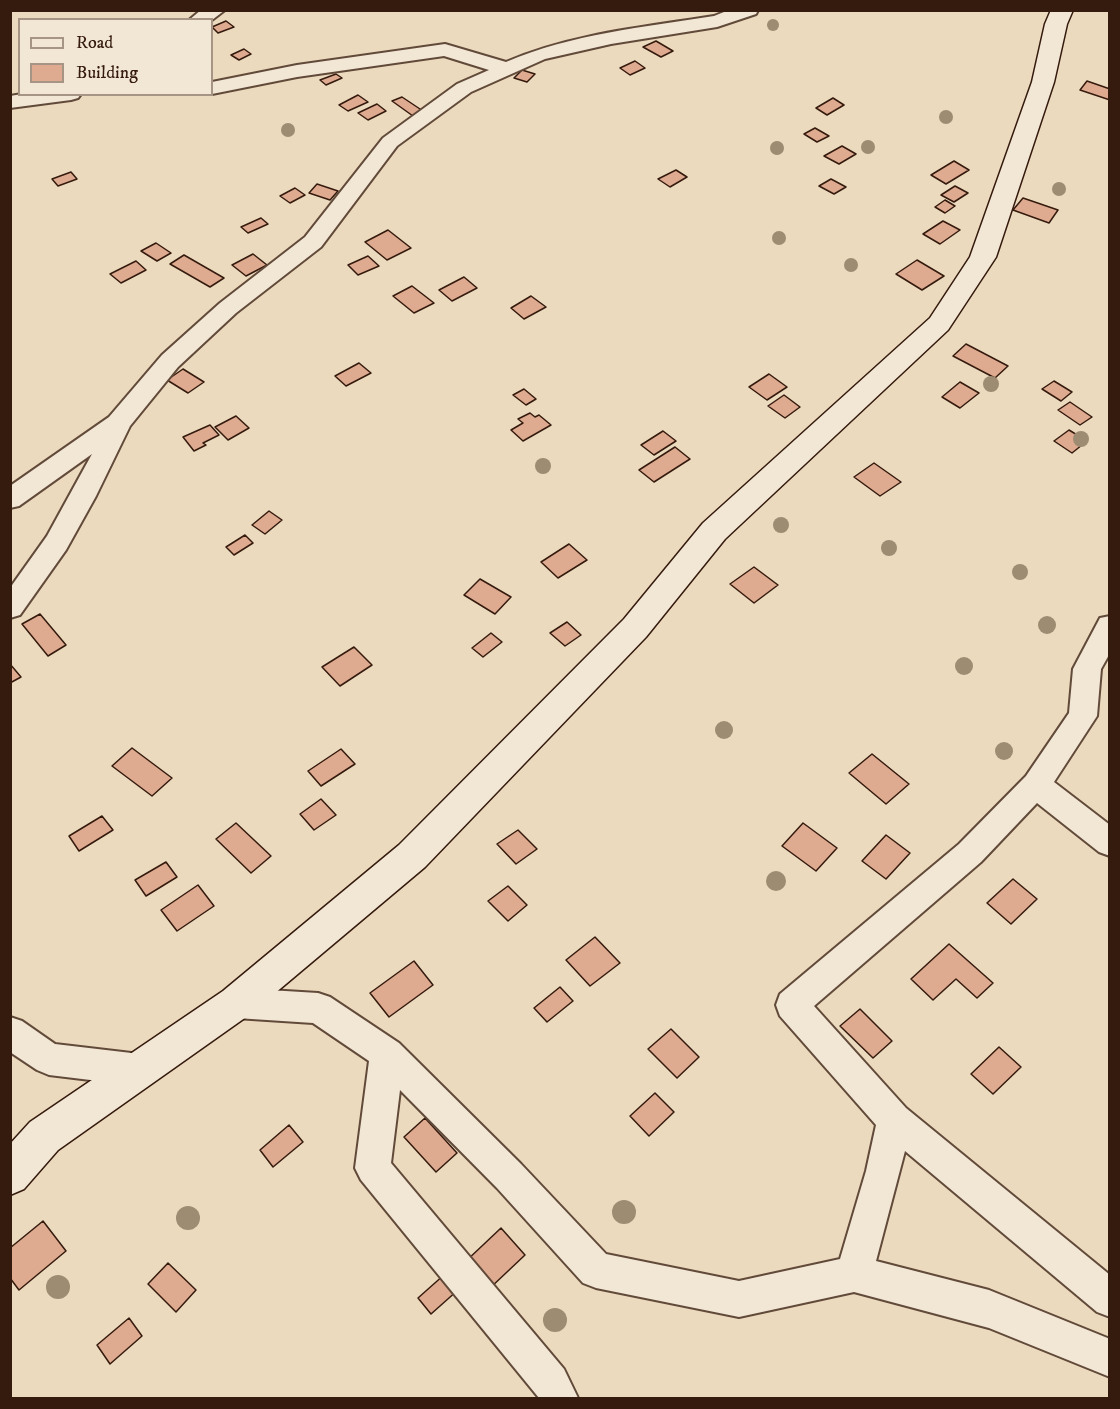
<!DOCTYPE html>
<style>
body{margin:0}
#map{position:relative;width:1120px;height:1409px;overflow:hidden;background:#ebdabd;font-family:"IM FELL DW Pica",serif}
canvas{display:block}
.frame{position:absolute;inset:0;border:12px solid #351a0e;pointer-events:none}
.legend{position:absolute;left:18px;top:18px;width:195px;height:78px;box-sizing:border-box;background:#f2e7d4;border:2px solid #a69585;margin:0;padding:8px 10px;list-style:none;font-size:18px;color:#351a0e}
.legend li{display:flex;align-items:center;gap:12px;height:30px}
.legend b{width:30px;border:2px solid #a69585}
</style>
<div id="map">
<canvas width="1120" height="1409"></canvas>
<div class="frame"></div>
<ul class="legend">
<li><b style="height:8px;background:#f2e7d4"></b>Road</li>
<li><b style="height:16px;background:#deab90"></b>Building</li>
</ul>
</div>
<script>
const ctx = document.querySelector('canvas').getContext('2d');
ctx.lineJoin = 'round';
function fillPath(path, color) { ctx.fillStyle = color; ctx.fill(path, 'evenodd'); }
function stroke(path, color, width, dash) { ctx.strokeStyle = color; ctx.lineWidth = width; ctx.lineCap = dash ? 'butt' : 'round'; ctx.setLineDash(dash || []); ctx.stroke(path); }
const building = new Path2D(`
 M226,21l8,6 -16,6 -6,-6z
 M656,41l17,10 -12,6 -18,-10z
 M244,49l7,5 -12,6 -8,-5z
 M635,61l10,7 -15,7 -10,-7z
 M522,70l13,4 -8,8 -13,-4z
 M336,74l6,4 -16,7 -6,-5z
 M1087,81l23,8v11l-30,-10z
 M358,95l10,7 -20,9 -9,-6z
 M402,97l21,14 -10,5 -21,-15z
 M833,98l11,7 -17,10 -11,-7z
 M377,104l9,7 -18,9 -10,-7z
 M815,128l14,8 -12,6 -13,-8z
 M842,146l14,8 -17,10 -15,-8z
 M954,161l15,9 -23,14 -15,-9z
 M676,170l11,7 -17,10 -12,-8z
 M71,172l6,7 -19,7 -6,-7z
 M831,179l15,8 -12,7 -15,-8z
 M317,184l21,7 -8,9 -21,-7z
 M955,186l13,7 -14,9 -13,-7z
 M295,188l10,7 -15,8 -10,-7z
 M1023,198l35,12 -9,13 -36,-13z
 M945,200l10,6 -10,7 -10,-6z
 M261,218l7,6 -20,9 -7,-6z
 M943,221l17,9 -20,14 -17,-10z
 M388,230l23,18 -24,12 -22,-18z
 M156,243l15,10 -14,8 -16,-10z
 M253,254l14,11 -21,11 -14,-11z
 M184,255l40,23 -14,9 -40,-23z
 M368,256l11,10 -21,9 -10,-10z
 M917,260l27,16 -22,14 -26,-16z
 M136,261l10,9 -25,13 -11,-9z
 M464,277l13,11 -25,13 -13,-11z
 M412,286l22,17 -20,10 -21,-17z
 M531,296l15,11 -22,12 -13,-11z
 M966,344l42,22 -13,12 -42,-22z
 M359,363l12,10 -25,13 -11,-10z
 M183,369l21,13 -16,11 -21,-13z
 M769,374l18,13 -20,13 -18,-13z
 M1054,381l18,11 -11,9 -19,-12z
 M960,382l19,11 -19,15 -18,-11z
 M524,389l12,10 -10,6 -13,-10z
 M784,395l16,12 -15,11 -17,-12z
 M1070,402l22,15 -12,8 -22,-15z
 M530,413l5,4 4,-2 12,10 -28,16 -12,-11 12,-7 -5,-4z
 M236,416l13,12 -21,12 -13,-13z
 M210,425l9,10 -16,8 3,2 -12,6 -11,-14z
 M1069,430l18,11 -15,12 -18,-12z
 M663,431l13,10 -22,14 -13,-10z
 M675,447l15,12 -36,23 -15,-12z
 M874,463l27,19 -21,14 -26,-19z
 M269,511l13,9 -17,14 -13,-9z
 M245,535l8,8 -19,12 -8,-8z
 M569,544l18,16 -29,18 -17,-16z
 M754,567l24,18 -24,18 -24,-19z
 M480,579l31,18 -16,17 -31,-19z
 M40,614l26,31 -18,11 -26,-32z
 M567,622l14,13 -16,11 -15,-13z
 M491,633l11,9 -19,15 -11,-9z
 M354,647l18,18 -32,21 -18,-19z
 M10,664l11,13 -11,6z
 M132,748l40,30 -20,18 -40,-30z
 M341,749l14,15 -34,22 -13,-15z
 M872,754l37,30 -23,20 -37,-31z
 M321,799l15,16 -22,15 -14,-16z
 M102,816l11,14 -34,21 -10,-15z
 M236,823l35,33 -20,17 -35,-34z
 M803,823l34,25 -21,23 -34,-25z
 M518,830l19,19 -21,15 -19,-20z
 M886,835l24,18 -24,26 -24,-18z
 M166,862l11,15 -31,19 -11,-16z
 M1013,879l24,20 -26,25 -24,-21z
 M198,885l16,21 -37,25 -16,-21z
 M508,886l19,19 -19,16 -20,-20z
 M595,937l25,26 -30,23 -24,-26z
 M949,944l44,39 -16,15 -21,-19 -23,21 -22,-21z
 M414,961l19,24 -44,32 -19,-24z
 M560,987l13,14 -26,21 -13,-14z
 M860,1009l32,32 -19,17 -33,-32z
 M671,1029l28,28 -22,21 -29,-29z
 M999,1047l22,20 -28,27 -22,-20z
 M655,1093l19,19 -25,24 -19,-20z
 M425,1118l32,35 -21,19 -32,-35z
 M289,1125l14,17 -30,25 -13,-17z
 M43,1221l23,30 -47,39 -9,-12v-30z
 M501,1228l24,27 -36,34 -24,-27z
 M168,1263l28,27 -20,22 -28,-28z
 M445,1274l13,16 -27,24 -13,-16z
 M129,1318l13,18 -32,28 -13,-19z`);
const street = new Path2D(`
 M201,10h24l-13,10h-23z
 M729,10h29l-2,4 -39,13 -106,17 -66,15 -74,33 -74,54 -76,101 -85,66 -58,54 -48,59 -34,70 -30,54 -46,65 -10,3v-30l37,-52 45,-82 -73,52 -9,2v-22l99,-69 53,-62 58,-52 85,-66 78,-99 74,-54 32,-14 -45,-14 -147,21 -85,17v-12l85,-17 148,-21 61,18c65,-28 138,-35 208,-46z
 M22,94h59l-3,4 -7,2 -61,8v-12z
 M1110,616v37l-9,16 -4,47 -43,66 56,43v31l-11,-4 -62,-49 -56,59 -167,144 92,102 204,167v42l-13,-5 -192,-161 -29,110 113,29 121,49v38l-121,-49 -135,-36 -115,25 -143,-29 -13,-5 -86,-95 -97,-98 -9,73 173,206 14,29h-39l-178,-218 -6,-12 14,-107 -56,-38 -77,-5 -12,-4 -4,-11 4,-11 12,-4 82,5 12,4 69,46 122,121 85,90 133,27 101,-22 26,-88 10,-46 -96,-109 -4,-11 4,-11 179,-150 67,-68 43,-63 4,-44 27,-51z
 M10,1017l12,4 33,23 85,10 12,5 5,11 -5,11 -12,5 -91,-11 -12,-5 -27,-18z`);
const secondary = new Path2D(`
 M1051,10h22l-6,14 -13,58 -58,175 -48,73 -223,209 -79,98 -221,230 -176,148 -191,135 -34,39 -14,6v-51l20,-22 193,-131 176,-146 225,-226 79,-96 227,-205 40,-61 62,-175 13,-58z`);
const trees = [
 [773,25,6],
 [946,117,7],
 [288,130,7],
 [868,147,7],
 [777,148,7],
 [1059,189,7],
 [779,238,7],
 [851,265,7],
 [991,384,8],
 [1081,439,8],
 [543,466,8],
 [781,525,8],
 [889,548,8],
 [1020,572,8],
 [1047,625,9],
 [964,666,9],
 [724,730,9],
 [1004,751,9],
 [776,881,10],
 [624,1212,12],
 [188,1218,12],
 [58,1287,12],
 [555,1320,12]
];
fillPath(building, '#deab90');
stroke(building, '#351a0e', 1.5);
stroke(street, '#624a3a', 4);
stroke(secondary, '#351a0e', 3);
fillPath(street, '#f2e7d4');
fillPath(secondary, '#f2e7d4');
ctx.fillStyle = '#9d8b72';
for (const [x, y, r] of trees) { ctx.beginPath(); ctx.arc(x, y, r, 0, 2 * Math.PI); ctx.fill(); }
</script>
